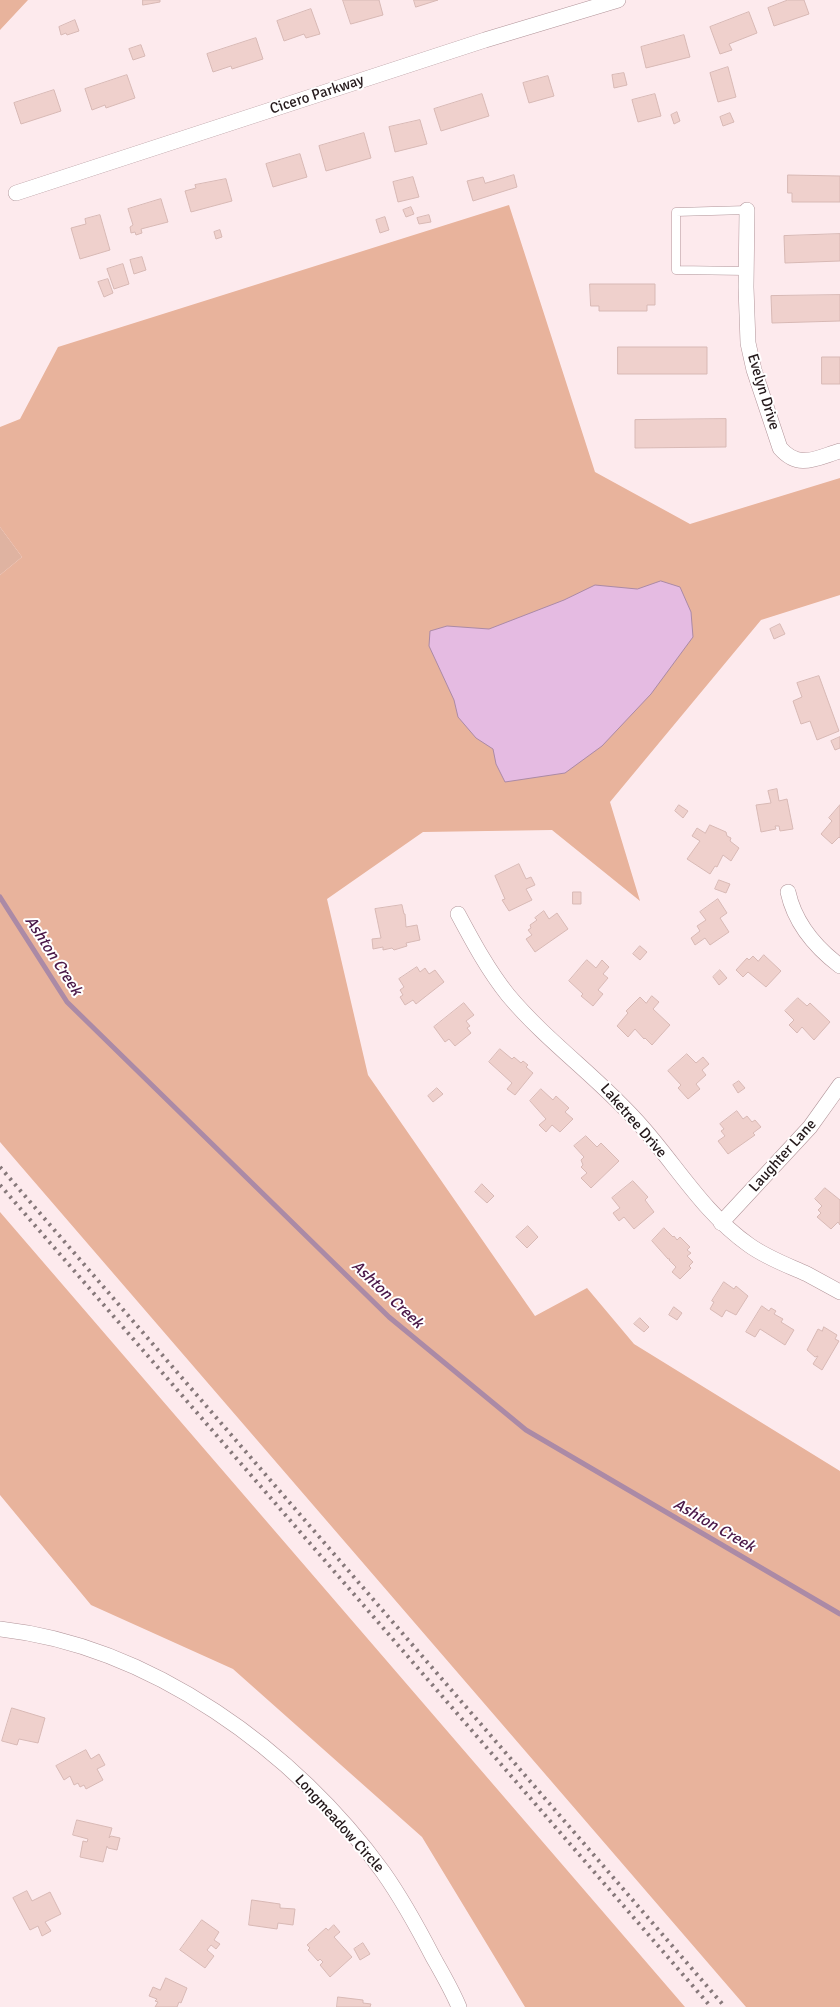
<!DOCTYPE html>
<style>
body{margin:0}
canvas{display:block;background:#fdeaed}
</style>
<canvas width="840" height="2007"></canvas>
<script>
const ctx = document.querySelector('canvas').getContext('2d');
ctx.lineJoin = 'round';
function fillPath(path, color) { ctx.fillStyle = color; ctx.fill(path, 'evenodd'); }
function stroke(path, color, width, dash) { ctx.strokeStyle = color; ctx.lineWidth = width; ctx.lineCap = dash ? 'butt' : 'round'; ctx.setLineDash(dash || []); ctx.stroke(path); }
function label(font, color, halo, rows, align = 'center') {
  ctx.font = font + ' Signika,sans-serif'; ctx.lineWidth = 4; ctx.setLineDash([]); ctx.textBaseline = 'middle'; ctx.strokeStyle = halo; ctx.fillStyle = color; for (const [text, x, y, turn = 0] of rows) {
    ctx.save(); ctx.translate(x, y); ctx.rotate((+turn || 0) * Math.PI / 180); ctx.textAlign = isNaN(turn) ? turn : align; if (halo) ctx.strokeText(text, 0, 0); ctx.fillText(text, 0, 0); ctx.restore();
  }
}
const green = new Path2D(`
 M0,527l22,30 -22,18z`);
const forest = new Path2D(`
 M0,0h28l-28,30z
 M509,205l86,267 95,52 150,-46v117l-79,25 -151,182 30,99 -88,-71 -129,2 -96,67 41,176 167,241 52,-28 47,56 206,127v536h-94l-746,-865v-567l22,-18 -22,-30v-100l20,-8 38,-72z
 M0,1212l685,795h-160l-103,-170 -189,-168 -142,-64 -91,-110z`);
const water = new Path2D(`
 M661,581l19,6 11,25 2,25 -42,57 -49,52 -37,27 -60,9 -9,-18 -3,-15 -17,-11 -18,-21 -4,-17 -25,-54 1,-15 17,-5 42,3 75,-29 31,-15 42,4z`);
const stream = new Path2D(`
 M0,897l67,105 322,315 137,113 314,184`);
const building = new Path2D(`
 M143,0h17v2l-17,3z
 M343,0h36l4,15 -32,9z
 M414,0h24l-22,7z
 M788,0h16l5,14 -35,12 -6,-18z
 M311,9l9,25 -14,4 -2,-4 -20,7 -7,-20z
 M749,12l8,21 -28,11 3,6 -12,4 -10,-27z
 M75,20l4,11 -12,4 -1,-2 -5,2 -2,-8z
 M684,35l6,22 -44,11 -5,-21z
 M256,38l7,21 -31,10 -1,-3 -18,6 -6,-18z
 M141,45l4,11 -12,4 -4,-11z
 M728,67l8,30 -18,5 -8,-29z
 M624,73l3,12 -13,3 -2,-13z
 M127,75l8,23 -29,10 -1,-3 -13,5 -7,-21z
 M548,76l6,20 -25,7 -6,-20z
 M54,90l7,21 -40,13 -7,-21z
 M482,94l7,22 -48,15 -7,-22z
 M655,94l6,22 -23,6 -6,-22z
 M677,112l3,9 -6,3 -3,-9z
 M730,113l4,9 -11,4 -3,-9z
 M420,120l7,24 -32,8 -6,-25z
 M364,133l7,25 -45,13 -7,-25z
 M300,154l7,23 -34,10 -7,-23z
 M514,175l3,12 -44,14 -6,-20 16,-4 2,6z
 M788,175l52,1v26h-48v-9h-4z
 M413,177l6,20 -21,5 -5,-20z
 M226,179l6,22 -41,11 -6,-21 11,-3 -1,-3z
 M161,199l7,23 -27,7 1,4 -6,2 -1,-3 -4,1 -1,-6 3,-2 -5,-16z
 M411,207l3,7 -8,3 -3,-7z
 M100,215l10,35 -30,9 -9,-31 15,-4 -1,-5z
 M429,215l2,7 -12,2 -2,-6z
 M385,217l4,13 -9,3 -4,-13z
 M220,230l2,7 -6,2 -2,-7z
 M840,234v27l-55,2 -1,-27z
 M142,257l4,13 -12,4 -4,-14z
 M123,264l6,20 -15,5 -7,-20z
 M108,279l5,14 -9,4 -6,-15z
 M590,284h65v21h-8v6h-48v-5h-8z
 M840,295v26l-68,2 -1,-27z
 M618,347h89v27h-89z
 M822,357h18v27h-18z
 M726,419v28l-91,1v-28z
 M780,624l5,10 -11,5 -4,-10z
 M819,676l20,55 -22,9 -7,-19 -9,3 -8,-23 9,-4 -5,-14z
 M840,737v11l-5,2 -4,-9z
 M777,789l2,12 8,-2 6,30 -13,2 -1,-5h-4l1,3 -15,3 -5,-27 15,-2 -3,-12z
 M679,805l9,6 -5,7 -8,-7z
 M840,805v33l-1,-1 -7,7 -11,-10 11,-13 -3,-3z
 M710,825l16,7 1,4 4,2 -1,3 9,7 -8,13 -8,-6 -6,12 -2,-1 -5,8 -23,-15 13,-18 -8,-5 5,-8 8,5z
 M519,864l7,15 5,-2 4,8 -9,4 6,11 -23,11 -7,-11 3,-1 -10,-23z
 M719,880l11,4 -4,9 -11,-4z
 M573,892h8v12h-8z
 M718,899l9,14 -7,5 9,14 -19,13 -5,-7 -10,7 -4,-7 9,-7 -3,-5 9,-6 -6,-8z
 M402,905l2,9h1l1,13 11,-2 3,15 -14,3 1,3 -13,4 -2,-2 -9,2v-3l-10,2 -1,-10 9,-1 -6,-29z
 M544,911l5,8 8,-6 11,16 -33,23 -9,-13 6,-4 -4,-5 3,-2 -1,-3 7,-5 -2,-2z
 M640,946l7,6 -7,8 -7,-6z
 M764,955l17,16 -15,16 -18,-15 -5,5 -7,-7 11,-12 2,2 4,-4 5,5z
 M587,960l9,8 6,-8 7,7 -6,7 5,4 -10,12 5,4 -10,12 -12,-10 2,-2 -14,-13z
 M417,967l3,5 5,-4 4,6 6,-4 9,12 -28,22 -3,-4 -8,5 -5,-8 3,-2 -3,-5 4,-3 -5,-8z
 M720,970l7,8 -8,7 -6,-8z
 M652,996l7,6 -6,7 17,16 -18,20 -7,-7 -1,1 -9,-10 -7,8 -11,-11 11,-13 -2,-2 14,-14 6,6z
 M798,998l9,8 3,-3 20,19 -16,18 -12,-13 -5,6 -8,-8 5,-5 -9,-9z
 M464,1003l10,12 -8,6 4,5 -3,2 4,5 -16,13 -6,-7 -4,3 -11,-15z
 M500,1049l12,10 2,-2 7,6 2,-2 5,4 -2,2 7,6 -18,22 -8,-6 5,-6 -23,-21z
 M687,1054l9,9 7,-6 6,7 -7,6 4,5 -10,9 4,5 -12,10 -10,-11 3,-3 -13,-14z
 M739,1081l6,7 -7,5 -5,-8z
 M437,1088l6,6 -10,8 -5,-6z
 M541,1089l12,11 3,-4 13,12 -4,4 8,7 -13,13 -8,-7 -6,7 -7,-7 7,-6 -16,-18z
 M737,1111l6,8 4,-3 5,6 3,-2 6,7 -8,6 2,2 -27,19 -10,-13 7,-5 -4,-5 3,-2 -4,-5z
 M586,1136l11,11 4,-4 18,18 -28,27 -10,-10 6,-5 -6,-6 2,-2 -2,-5 3,-3 -10,-11z
 M633,1181l15,16 -3,3 9,12 -20,17 -10,-12 -5,4 -6,-8 7,-5 -8,-10z
 M482,1184l12,12 -7,7 -12,-11z
 M825,1188l15,12v25l-2,-3 -7,7 -14,-12 4,-4 -3,-3 4,-4 -7,-7z
 M528,1226l10,11 -11,11 -11,-11z
 M664,1228l9,9 1,-1 3,4 3,-3 10,10 -3,3 4,3 -4,3 6,6 -4,4 2,2 -11,11 -8,-7 4,-5 -7,-7 1,-1h-2l-16,-18z
 M724,1282l10,7 2,-3 12,10 -12,19 -10,-5 -4,7 -12,-8 4,-7 -2,-1z
 M762,1306l7,5 2,-3 5,3 -2,3 9,5 -2,3 13,8 -9,15 -25,-16 -5,8 -9,-5z
 M674,1307l8,6 -5,7 -8,-5z
 M640,1318l9,9 -5,5 -10,-8z
 M824,1327l13,8 -2,4 4,2 -17,29 -9,-6 5,-8 -3,1 -8,-7 11,-21 4,2z
 M12,1708l33,10 -7,25 -19,-4 -2,6 -15,-4z
 M86,1750l5,9 8,-5 6,11 -8,4 6,11 -17,9 -2,-4 -4,2 -2,-4 -4,2 -4,-9 -6,4 -8,-14z
 M77,1820l35,8 -3,10 2,-2 9,2 -3,12 -9,-2 -1,-2 -4,16 -23,-5 3,-16 4,1 1,-3 -15,-4z
 M27,1891l5,10 18,-9 11,22 -16,8 6,9 -9,5 -4,-10 -8,4 -17,-32z
 M252,1900l28,4v4l15,1 -2,16 -15,-2 -1,6 -28,-4z
 M202,1920l17,12 -5,8 6,4 -4,5 -5,-4 -4,5 7,6 -9,12 -25,-18z
 M334,1925l6,7 -6,5 18,20 -22,20 -10,-12 3,-3 -3,-3 -2,2 -10,-11 2,-2 -3,-3 19,-17 2,2z
 M363,1943l7,11 -10,6 -6,-11z
 M166,1978l21,10 -6,15 -2,-1 -2,5h-22l3,-5 -3,-1 2,-2 -8,-3 4,-9 7,3z
 M338,1997l25,3v3l8,1 -1,3h-33z`);
const service = new Path2D(`
 M746,271l-70,-1v-58l71,-2`);
const minor = new Path2D(`
 M16,193l469,-153 133,-40
 M747,210l-1,77 2,56 6,27 26,78c19,22 36,10 60,3
 M788,892c7,32 27,55 52,74
 M458,914c15,28 30,56 50,81 40,48 94,85 135,133 35,40 62,86 106,117 18,13 38,20 58,29 11,6 22,12 33,18
 M721,1223l89,-96 30,-42
 M0,1629c151,17 296,122 383,243 19,27 35,56 50,85 9,16 19,33 26,50`);
const rail = new Path2D(`
 M0,1167l725,840
 M0,1185l711,822`);
const streetNames = [
 ["Cicero Parkway",317,95,-18],
 ["Evelyn Drive",763,392,73],
 ["Laketree Drive",633,1121,49],
 ["Laughter Lane",783,1156,-48],
 ["Longmeadow Circle",339,1824,48]
];
const waterNames = [
 ["Ashton Creek",53,956,57],
 ["Ashton Creek",387,1295,43],
 ["Ashton Creek",714,1526,30]
];
fillPath(green, '#dfb3a1');
fillPath(forest, '#e8b39c');
fillPath(water, '#e5bbe2');
stroke(water, '#ab8aa6', 1);
stroke(stream, '#ab8aa6', 5);
fillPath(building, '#efd0cc');
stroke(building, '#d8b9b5', 1);
stroke(service, '#b19499', 9);
stroke(minor, '#b19499', 16);
stroke(service, '#fff', 8);
stroke(minor, '#fff', 15);
stroke(rail, '#86787a', 4, [2.5, 5]);
label('15px', '#24191b', '#fff', streetNames);
label('italic 16px', '#4a1848', '#fff', waterNames);
</script>
